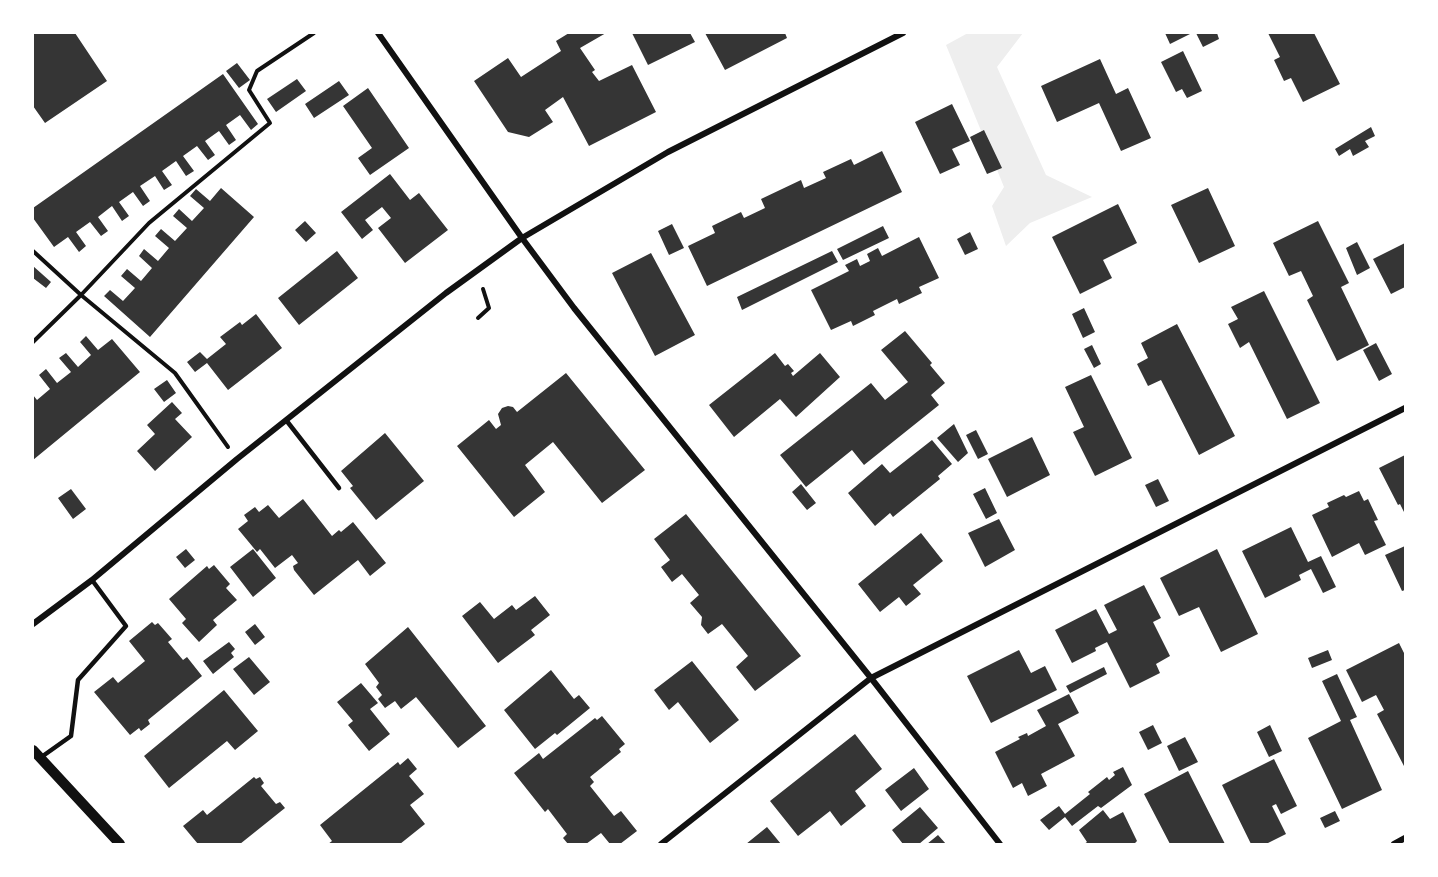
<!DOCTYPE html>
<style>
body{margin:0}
#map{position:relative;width:1438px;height:877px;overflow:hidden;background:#fff;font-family:Jost,sans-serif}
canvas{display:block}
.frame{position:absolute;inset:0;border:34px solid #fff;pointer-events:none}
</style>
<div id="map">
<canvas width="1438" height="877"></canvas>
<div class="frame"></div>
</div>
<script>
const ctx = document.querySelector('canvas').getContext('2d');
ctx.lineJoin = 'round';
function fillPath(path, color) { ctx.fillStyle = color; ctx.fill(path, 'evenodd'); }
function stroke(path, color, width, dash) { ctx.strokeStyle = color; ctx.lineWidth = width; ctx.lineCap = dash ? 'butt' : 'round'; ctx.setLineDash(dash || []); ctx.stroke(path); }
const green = new Path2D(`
 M968,33h55l-26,34 49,108 46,22 -62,26 -24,23 -14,-40 12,-19 -58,-142z`);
const building = new Path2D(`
 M33,33h42l32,48 -62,42 -12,-17z
 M569,33h37l-26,15 15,22 -3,2 7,9 33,-16 24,47 -67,34 -26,-49 -18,13 8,12 -24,15 -21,-5 -34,-51 34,-23 13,19 40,-26 -5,-10z
 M632,33h58l5,9 -47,23z
 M705,33h80l2,5 -62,32z
 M1165,33h27l-22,11z
 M1196,33h21l2,6 -16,8z
 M1268,33h46l26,51 -37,18 -12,-24 -7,3 -10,-21 6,-3z
 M1183,51l19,40 -15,7 -5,-9 -6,3 -15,-30z
 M1100,59l16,35 12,-6 23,50 -30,13 -22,-48 -42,19 -16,-36z
 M237,63l13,17 -11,8 -13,-17z
 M223,74l35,50 -7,6 -11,-15 -14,10 10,15 -7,5 -10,-14 -14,10 10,14 -7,5 -11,-14 -14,10 11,15 -8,5 -10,-15 -14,10 10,14 -8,5 -9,-14 -15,10 10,15 -7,5 -10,-14 -14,10 10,14 -7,5 -10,-15 -14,11 10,14 -7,5 -11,-14 -14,10 10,14 -7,6 -11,-15 -14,10 -21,-29v-10z
 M297,79l9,12 -30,21 -9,-13z
 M339,81l10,14 -35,23 -9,-14z
 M368,88l41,60 -39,27 -12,-17 14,-10 -29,-42z
 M952,104l18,37 -18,8 8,16 -20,9 -25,-52z
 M1371,127l4,9 -10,5 4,6 -16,9 -3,-7 -11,7 -4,-7z
 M984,130l18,38 -15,6 -17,-37z
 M882,151l20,41 -195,94 -19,-40 27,-13 -3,-7 29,-14 3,6 21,-10 -4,-9 40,-19 3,8 22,-10 -3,-6 28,-13 3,6z
 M390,174l20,26 9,-7 29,37 -43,33 -27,-35 13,-10 -9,-11 -17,13 8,10 -11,9 -21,-27z
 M221,188l33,29 -104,120 -46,-41 6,-6 13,11 12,-13 -14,-12 6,-7 14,12 11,-13 -13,-12 5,-7 14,12 11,-13 -14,-12 6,-7 14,12 12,-13 -14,-12 6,-7 13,12 12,-13 -14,-12 6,-7 14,12z
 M1208,188l27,58 -36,17 -28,-58z
 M1118,204l19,39 -34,17 9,18 -32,16 -28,-57z
 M305,221l11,12 -10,9 -11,-12z
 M1318,221l31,62 -8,4 28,58 -32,16 -30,-61 6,-4 -12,-25 -12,5 -16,-33z
 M672,224l12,24 -15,7 -11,-24z
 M883,226l6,12 -46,22 -6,-11z
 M970,232l8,17 -13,6 -8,-16z
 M919,237l20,41 -20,9 3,6 -23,11 -2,-5 -24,12 2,4 -22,11 -2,-5 -20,9 -20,-40 38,-19 -4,-6 12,-6 3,7 10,-5 -3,-7 11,-6 4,8z
 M1357,242l13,26 -13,7 -11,-27z
 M1405,243v44l-14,7 -18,-35z
 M337,251l21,27 -59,47 -21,-27z
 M832,251l6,11 -96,48 -5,-13z
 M651,253l44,82 -40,21 -43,-83z
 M33,266l18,16 -5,6 -13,-10z
 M1264,291l56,112 -33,16 -38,-77 -9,6 -12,-24 10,-5 -7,-12z
 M1084,308l11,24 -12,6 -11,-24z
 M256,314l26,34 -54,42 -21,-27 -12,9 -8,-10 13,-10 7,7 19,-15 -6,-7 20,-15 2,3z
 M1177,324l58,112 -36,19 -38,-75 -13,6 -11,-22 11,-6 -7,-15z
 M905,331l27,32 -2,2 15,18 -14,12 8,10 -75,60 -12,-15 -46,37 -26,-32 91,-72 14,17 23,-18 -27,-32z
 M86,336l12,14 14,-11 28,33 -107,88v-65l4,5 13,-11 -11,-14 7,-6 11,14 14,-11 -12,-14 7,-5 12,14 13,-12 -11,-13z
 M1376,343l16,31 -13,7 -16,-31z
 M1092,345l9,19 -7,4 -10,-19z
 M775,353l10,13 3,-2 6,7 -3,2 2,3 27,-23 20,24 -44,40 -16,-18 -46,38 -25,-32z
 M566,373l79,97 -43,33 -49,-61 -28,23 20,27 -31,25 -57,-71 32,-26 7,9 5,-4 -3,-11 4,-6 6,-2 5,1 4,5z
 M1091,375l41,83 -37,18 -22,-44 11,-5 -19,-40z
 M167,380l9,13 -12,9 -10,-13z
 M172,402l10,11 -7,6 17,18 -37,34 -18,-20 18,-17 -8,-9z
 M954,424l14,29 -10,9 -21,-24z
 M976,430l12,24 -10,5 -12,-24z
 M385,433l39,48 -48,39 -26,-32 3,-2 -12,-15z
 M1032,437l18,38 -43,22 -19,-38z
 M932,440l20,24 -14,12 2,3 -47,38 -3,-4 -15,13 -27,-33 34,-29 8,9z
 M1405,455v59l-5,-10 -2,1 -19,-37z
 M1158,479l11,22 -13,6 -11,-22z
 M801,484l15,19 -9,7 -15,-18z
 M985,488l12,25 -11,6 -13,-25z
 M71,489l15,20 -13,10 -15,-21z
 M1359,491l5,10 4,-2 10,21 -4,1 12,24 -21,10 -6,-12 -27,14 -20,-42 17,-8 -2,-4 17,-8 2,2z
 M303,499l29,37 7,-6 2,2 12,-10 33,41 -16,13 -12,-16 -44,35 -20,-25 -1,-4 5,-3 -6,-8 -17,13 -15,-19 -3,3 -19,-23 10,-8 -4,-6 11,-8 4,5 9,-7 11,13z
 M686,514l115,142 -46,35 -19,-24 12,-11 -26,-32 -14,10 -7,-9 1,-8 -12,-14 9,-8 -17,-21 -10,8 -11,-15 9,-7 -16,-21z
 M999,519l16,31 -30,17 -17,-34z
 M1291,527l17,35 13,-6 15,31 -13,6 -12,-24 -12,6 2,5 -36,18 -23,-47z
 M921,533l22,28 -30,24 8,9 -15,12 -7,-9 -19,15 -22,-28z
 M1405,546v44l-3,1 -17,-36z
 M186,549l9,11 -10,8 -9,-11z
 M253,549l23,29 -23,19 -23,-30z
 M1217,549l41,85 -37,18 -22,-45 -20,9 -19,-38z
 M214,565l16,19 -4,4 11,12 -24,20 4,5 -18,17 -17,-19 4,-4 -17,-20 38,-33 2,3z
 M1144,585l17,33 -8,4 17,34 -14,8 4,9 -30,15 -23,-46 -12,6 1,3 -24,12 -17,-33 41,-21 13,25 8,-4 -13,-25z
 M535,596l15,19 -19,15 4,5 -37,28 -36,-47 18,-14 14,17 18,-14 4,5z
 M152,622l3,3 3,-2 14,16 -4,3 15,18 4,-3 15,19 -54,44 2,4 -9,7 -2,-3 -9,7 -36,-43 19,-15 5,6 27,-22 -16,-20z
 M255,624l10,13 -10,8 -10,-13z
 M408,627l78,99 -28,22 -42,-51 -15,12 -6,-8 -10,7 -7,-9 4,-4 -6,-8 3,-4 -14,-19z
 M229,642l6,7 -4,4 3,4 -21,17 -10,-13z
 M1399,643l6,12v113l-28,-54 7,-4 -8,-15 -14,7 -16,-32z
 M1019,650l12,23 14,-7 12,24 -66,33 -24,-47z
 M1328,650l4,10 -20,8 -4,-10z
 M249,657l21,25 -16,13 -21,-26z
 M692,661l47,59 -29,23 -32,-41 -9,8 -15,-20z
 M1104,667l3,7 -37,19 -4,-7z
 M551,670l23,29 5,-4 11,13 -33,27 -2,-2 -20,16 -31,-39z
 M1337,674l20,43 -7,3 32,70 -40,19 -34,-71 33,-17 -19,-40z
 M361,683l17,20 -8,6 20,25 -21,17 -21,-26 5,-4 -16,-19z
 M224,690l34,41 -23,19 -8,-9 -58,47 -25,-32z
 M1069,694l10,19 -21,11 17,32 -34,18 6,12 -19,10 -6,-13 -9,5 -18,-36 25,-13 -2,-2 9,-4 1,3 18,-10 -9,-16z
 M602,716l23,28 -6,5 2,3 -31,25 4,5 -4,4 24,30 7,-5 16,20 -17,13h-10l-9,-11 -15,11h-18l-5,-6 4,-4 -19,-25 -3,3 -31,-39 25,-20 4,6 52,-41 2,2z
 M1153,725l9,18 -14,7 -9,-18z
 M1270,725l12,26 -13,6 -12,-25z
 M855,734l27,35 -27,22 11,15 -25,20 -11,-15 -32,25 -28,-35z
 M1185,737l13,25 -19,9 -12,-25z
 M408,758l9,11 -8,7 15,18 -14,11 15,19 -25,20h-72l4,-3 -12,-16 78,-63 2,3z
 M1274,759l23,47 -16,8 -5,-10 -4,2 14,28 -20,10h-15l-29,-59z
 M1123,767l9,18 -31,23 -3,-2 -26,20 -7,-9 -16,13 -9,-10 19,-14 6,8 25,-20 -2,-2 19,-15 2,3 6,-5 -2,-3z
 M914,768l15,21 -28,22 -16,-21z
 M1188,771l37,73h-55l-26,-50z
 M254,777l2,2 4,-2 4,6 -3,3 15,18 4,-2 5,6 -45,36h-42l-15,-18 20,-16 4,5z
 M920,807l18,21 -19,16h-16l-11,-14z
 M1103,810l7,9 13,-7 14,29 -3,3h-50l3,-2 -8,-12z
 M1335,811l5,10 -15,7 -5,-10z
 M767,827l14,17h-35z
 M938,835l8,9h-19z`);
const path = new Path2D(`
 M33,251l48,44 94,78 53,74
 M478,318l11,-10 -6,-19
 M33,342l48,-47 68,-72 121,-100 -21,-33 8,-19 57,-38`);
const service = new Path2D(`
 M286,420l53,68
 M40,758l31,-22 7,-56 48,-54 -34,-46`);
const minor = new Path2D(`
 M378,33l144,205 52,70 297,370 129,166
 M33,624l59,-44 145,-121 209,-166 76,-55 146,-86 235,-119
 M661,844l210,-166 534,-270
 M1394,844l11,-6`);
const tertiary = new Path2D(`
 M33,750l87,94`);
fillPath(green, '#eee');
fillPath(building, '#353535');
stroke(path, '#111', 4);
stroke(service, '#111', 4.5);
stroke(minor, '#111', 6);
stroke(tertiary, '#111', 10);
</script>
